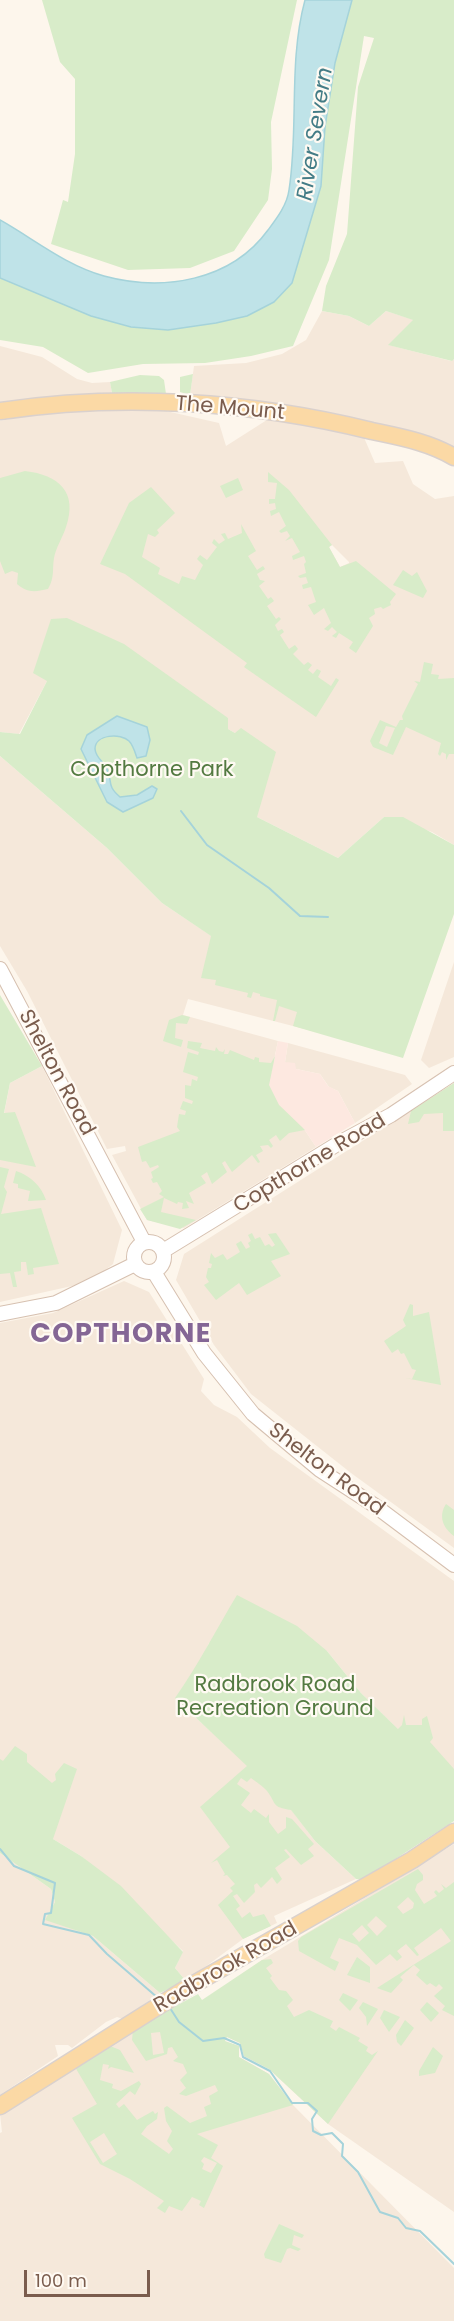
<!DOCTYPE html>
<style>
body{margin:0}
#map{position:relative;width:454px;height:2321px;overflow:hidden;background:#fdf6ec;font-family:Poppins,sans-serif}
canvas{display:block}
.scale{position:absolute;left:24px;top:2270px;width:126px;height:27px;box-sizing:border-box;border:3px solid #7a5c4d;border-top:0;padding-left:8px;font-size:18px;line-height:21px;white-space:nowrap;color:#7a5c4d;-webkit-text-stroke:4px #fffaf3;paint-order:stroke}
</style>
<div id="map">
<canvas width="454" height="2321"></canvas>
<div class="scale">100 m</div>
</div>
<script>
const ctx = document.querySelector('canvas').getContext('2d');
ctx.lineJoin = 'round';
function fillPath(path, color) { ctx.fillStyle = color; ctx.fill(path, 'evenodd'); }
function stroke(path, color, width, dash) { ctx.strokeStyle = color; ctx.lineWidth = width; ctx.lineCap = dash ? 'butt' : 'round'; ctx.setLineDash(dash || []); ctx.stroke(path); }
function label(font, color, halo, rows, align = 'center') {
  ctx.font = font + ' Poppins,sans-serif'; ctx.lineWidth = 4.5; ctx.setLineDash([]); ctx.textBaseline = 'middle'; ctx.strokeStyle = halo; ctx.fillStyle = color; for (const [text, x, y, turn = 0] of rows) {
    ctx.save(); ctx.translate(x, y); ctx.rotate((+turn || 0) * Math.PI / 180); ctx.textAlign = isNaN(turn) ? turn : align; if (halo) ctx.strokeText(text, 0, 0); ctx.fillText(text, 0, 0); ctx.restore();
  }
}
const residential = new Path2D(`
 M322,311l27,5 20,10 17,-15 28,9 -25,25 62,16 3,-2v88l-26,-11 -60,-15 -95,-16 -83,-10 4,-29 52,-3 36,-9 24,-14z
 M0,346l42,11 35,22 15,4 18,-1 2,11 -112,9z
 M55,410l111,1 53,12 7,23 44,-28 92,15 13,30 28,-2 10,23 22,15 19,-3v349l-22,-13 -48,-15 -46,41 -81,-41 -22,-84 -7,-4v-11l-181,-37 -28,53 -19,-2v-311zM332,545l17,17v1l-9,4 -11,-20z
 M0,756l107,92 55,55 63,42 99,89 -136,-35 -5,16 95,26 -4,19 30,69 12,18 -132,81 -37,-8 -35,-65 14,-4 -1,-5 -18,3 -80,-158 -27,-45z
 M454,962v95l-25,11 -8,-8z
 M288,1043l117,32 7,9 -57,39 -17,-32 -9,-4 -9,-13 -24,-5 -11,-7z
 M42,1066l80,164 -9,34 -23,18 -90,20v-167l10,-52z
 M454,1083v465l-103,-75 -100,-79 -37,-49 -38,-65 8,-26z
 M124,1281l25,11 55,87 -3,12 13,14 23,12 33,31 184,133v209l-34,-39 -59,-58 -34,-42 -118,-8 -9,20 -25,36 102,92 38,50 41,38 -82,37 3,7 -34,16 -57,42 -11,-13 8,-17 -102,-95 -28,-17 -53,-48v-468l53,-10z
 M454,1844v368l-126,-88 -59,-55 -25,-13 -4,-13 -13,-6 -25,-36 60,-41z
 M0,1853l51,36 4,13 -9,17 47,17 67,57 -37,26 -6,-2 -11,5 -34,26 -4,-3h-13l3,11 -58,39z
 M133,2029l61,3 45,14v11l30,17 24,31 161,163v53h-454v-188l2,-1 -2,-18z`);
const commercial = new Path2D(`
 M278,1041l10,2 -3,19 10,1 1,6 24,5 8,12 10,5 17,32 -39,24 -12,-18 -25,-24 -10,-20z`);
const green = new Path2D(`
 M42,0h255l-26,122 1,47 -4,31 -34,51 -44,17 -62,2 -77,-26 12,-44 5,2 7,-48v-75l-15,-17z
 M352,0h102v359l-2,2 -64,-16 25,-25 -27,-9 -17,15 -20,-10 -27,-5 4,-25 21,-52 11,-147 16,-49 -10,-2 -35,224 -36,86 -42,10 -46,7 -62,1 -55,9 -45,-26 -43,-7v-62l91,38 40,11 37,3 79,-14 45,-34 29,-96 4,-59 10,-64z
 M193,374l-3,21 -10,-3v-15z
 M140,375l19,1 5,4 2,14 -3,2 -51,-3 -2,-11z
 M25,471c34,4 53,21 41,56 -3,10 -10,20 -12,31 -2,12 1,19 -6,31 -13,3 -21,4 -31,-5l1,-11 -6,-2 -7,3 -5,-13v-83z
 M268,472l21,18 43,55 -3,2 11,20 16,-6 40,33 -6,8 1,3 -8,4 -2,-2 -7,2 1,5 -6,4 4,8 -17,27 -7,-5 4,-6 -14,-9 -3,5 -4,-2 5,-4 -5,-5 -4,4 -4,-2 7,-6 -7,-15 -10,7 -6,-10 8,-3 -5,-15 -8,2 -1,-4 6,-2 -2,-6 -6,1 -2,-2 8,-3 -2,-9 2,-2 -2,-6 -11,4 -1,-4 8,-4 -8,-14 -7,3 5,-5 -3,-5 -6,2 -2,-2 7,-5 -7,-14 -8,4 -1,-5 6,-2 -1,-6 -6,1v-5h6l2,-16 -9,-1z
 M238,478l5,12 -17,8 -6,-12z
 M151,487l24,26 -18,17 2,3 -4,4 -7,-3 -6,23 18,11 -2,6 21,10 3,-8 13,4 8,-15 -6,-6 3,-4 7,5 10,-13 -5,-4 2,-4 5,5 6,-4 -4,-6 4,-1 3,6 14,-6 -1,-9 15,27 -8,5 9,14 6,-4 2,3 -8,5 3,6 5,1 -6,5 9,13 3,-2 3,4 -7,5 9,13 3,-2 2,2 -6,6 3,6 4,-2 2,3 -4,3 9,14 6,-4 3,4 -5,5 11,11 4,-3 4,3 -4,5 5,4 4,-5 4,2 -3,6 13,9 5,-8 3,2 -23,37 -72,-50 3,-4 -122,-89 -25,-10 29,-61z
 M403,570l9,6 5,-4 10,19 -4,7 -30,-13z
 M67,618l57,26 104,74v11l7,4 6,-5 35,24 -19,65 81,41 46,-41h19l51,28v69l-51,144 -110,-32 4,-14 -18,-6 -4,15h-2l4,-21 -17,-4v-2l-7,-2 -2,6 -4,-1 1,-4 -33,-8 1,-5 -15,-2 10,-42 -49,-33 -55,-55 -107,-92v-24l20,2 27,-53 -14,-8 18,-54z
 M424,662l9,2 -2,10 8,1 -1,4 16,-1v76h-5l-3,6v-6l-4,-2 -2,4 -2,-2 3,-11 -35,-16 -13,28 -20,-8 -3,-6 10,-21 16,7 4,-7h3l-1,-4 16,-32 -4,-3 6,1zM386,726l9,2 -8,19 -8,-4z
 M0,995l42,71 -32,17 -6,30 11,-1 21,55 -36,-7z
 M182,1015l8,2 -3,7 -11,-1 -1,15 8,2 -2,7 -18,-6 6,-21z
 M188,1041l14,2 -2,5 15,3 1,-4 3,4 4,1 2,-3 -1,5h4l2,-4 24,10 1,-3 4,1v4l12,1 4,-7 -6,29 10,20 26,25 -16,3 -9,8 -4,-6 -7,5 4,6 -2,2 -3,-3 -8,1 3,5 -7,4 4,7 -2,1 -6,-8 -20,17 -7,-11 -3,2 5,9 -15,12 -5,-12 -6,4 5,7 -17,10 5,11 -8,-3 3,7 -7,1 1,-6 -5,-1 -1,2 -13,-6 -3,14 35,8 -16,9 -33,-9 -7,-11 24,-12 -5,-3 3,-3 -5,-9 -4,1 -2,-4 2,-1 -2,-6 8,-5 -1,-2 -8,3 -4,-7 -4,1 -4,-15 42,-16 -3,-4 2,-13 6,1 1,-4 -6,-2 3,-8 9,3 1,-3 -8,-3v-13l6,1 1,-7 5,2 1,-4 -15,-5 5,-20 10,3 1,-3 -12,-4z
 M454,1083v48h-11v-18l-19,1 -5,8 -11,2 3,-13z
 M0,1167l9,2 -5,18 3,5 -6,22 40,-6 18,56 -26,4 1,6 -6,1 -2,-13h-5v9l-7,1 3,15h-4l-3,-14 -10,1z
 M16,1171c15,5 25,15 30,29l-18,1 2,-10 -12,-3v-4l-5,-1z
 M252,1233l3,6 5,-2 5,9 4,-2 3,3 3,-2 -7,-11 8,-1 14,21 -19,7 10,15 -34,19 -8,-12 -23,17 -12,-15 5,-3 -3,-5 2,-9h3l1,-4 -3,-1 2,-10 4,5 8,-4 4,6 13,-8 -4,-8 5,-3 5,8 4,-2 -2,-4 3,-2 -3,-6z
 M410,1304l3,1v11l16,-4 12,73 -36,-7 7,1 4,-9 -4,-1 -8,-16 -3,1 -3,-5 -6,4 -8,-12 22,-15 -3,-6z
 M446,1504l8,6v26c-11,-8 -16,-20 -8,-32z
 M237,1595l60,31 30,25 34,42 37,36 4,-4 2,-10 2,10h16v-6l5,-3 6,22 -3,4 24,27v52l-91,59 -7,-1 -41,-38 -24,-31c-20,-3 -14,-6 -24,-19 -4,-5 -11,-9 -16,-13l-4,4 -6,-4 -4,6 13,9 -9,12 10,8 3,-4 12,9 3,-4v8l9,12 8,-6v-11l6,2 22,25 -6,5 6,7 -13,9 -15,-16 -2,1 6,7 -15,11 7,11 -5,5 -5,-7 -11,11 -4,-5 -3,2 1,7 -11,11 -7,-9 -4,2 7,10 -4,3 6,9 8,-6 3,5 11,-3 7,12 -28,13 -25,-34 15,-14 -3,-3 5,-4 -8,-9 -4,1 2,-2 -8,-14 -6,3 19,-16 -30,-40 47,-41 -72,-68c23,-33 41,-68 62,-103z
 M15,1746l12,8v8l25,21 4,-3 -1,-6 9,-11 13,6 -24,70 28,17 40,30 62,66 -8,16 11,13 -26,12 -67,-57 -48,-16 10,-18 -4,-13 -51,-36v-94l3,2z
 M418,1869l5,6v5l-6,4 -2,6 9,14 13,-8 -3,-4 2,-2 3,3 5,-4 -3,-5 5,4 8,-6v134l-12,-6 3,-4 -11,-10 9,-8 -4,-4 -3,3 -6,-4 -3,2 -11,-10 4,-5 -6,-5 -14,12 3,3 -12,13 -14,-5 74,-47 -10,-13 -27,20 5,7 -2,1 -11,-12 -9,7 5,6 -5,4 -7,-7 -14,11 -19,-20 -18,-7 -9,20 9,4 -4,9 -36,-20 -1,-10 3,-4zM408,1897l6,6 -1,5 -10,6 -6,-7zM376,1916l11,10 -10,10 -10,-11zM362,1925l7,8 -10,9 -7,-8z
 M357,1957l13,10v16l-23,-8z
 M271,1959l2,4 -7,5 6,8 -2,2 9,12 7,1 7,9 -6,6 7,11 15,-7 24,11 -3,6 6,4 3,-4 21,11 -2,3 10,6 -2,4 6,4 6,-4 -50,73 -59,-55 -25,-13 -4,-13 -13,-6 -2,4 14,5v11l30,17 24,31 -96,29 21,11 -7,13 12,8 -19,42 -5,-3 2,-4 -9,-4 -10,14 -13,-5 -4,7 -8,-5 7,-7 -34,-22 -30,-15 -28,-46 25,-14 -22,-37 35,-21 10,4 14,23 -23,-6 -3,2 1,-4 -6,-1 -3,16 13,4 -1,4 9,3 18,-10 2,3 -6,11 -5,-4 -14,13 3,4 5,-4 13,16 16,-9 2,3 3,-2 -1,7 -10,7 -6,8 28,20 4,-5 -6,-8 5,-10 -6,-10 -2,-13 3,-2 23,17 17,-7 -3,-9 7,-3 -2,-8 9,-5 -3,-6 -29,11 -7,-2 7,-6 -6,-8 7,-7 -4,-9 -10,-3 5,-4 -6,-10 -4,1 -1,6 -21,7 -14,-21 1,-11 65,-35 4,6 60,-40zM160,2032l4,21 -11,2 -2,-22zM104,2133l13,21 -14,9 -13,-21zM204,2157l13,6 -6,10 -9,-4 2,-5 -3,-3z
 M343,1993l15,7 -8,11 -11,-11z
 M363,2002l15,7 -11,17 -1,-9 -7,-9z
 M427,2002l12,11 -8,9 -11,-12z
 M384,2010l16,7 -11,15 -9,-14z
 M405,2020l9,8 -13,18 -4,-4 -1,-7z
 M433,2047l10,9 -8,17 -16,3v-5z
 M279,2224l25,11 -2,3 -8,-3 -2,10 9,4 -3,2 -8,-3 -3,1 -6,14 -16,-5 -1,-4z`);
const water = new Path2D(`
 M305,0h47l-17,63 -10,64 -4,59 -29,97 -18,19 -27,14 -31,7 -48,7 -37,-3 -40,-11 -91,-38v-58c34,19 65,45 104,56 59,16 127,5 164,-46 9,-12 19,-25 21,-40 10,-63 -1,-127 16,-190z
 M117,716l30,11 3,13 -4,16 -9,2c-2,-6 -4,-13 -8,-17 -8,-8 -34,-7 -34,8 1,10 9,12 12,20 6,13 -1,16 13,28l17,-2 15,-9 5,3 -4,9 -30,14 -16,-10 -26,-53 6,-14z`);
const stream = new Path2D(`
 M181,811l26,34 62,43 31,28 28,1
 M0,1849l14,17 41,17 -4,30 -6,1 -2,10 46,11 18,19 51,44
 M170,2008l9,14 24,19 21,-3 16,7 3,12 27,14 22,32h16l9,8 -5,8 1,12 8,4 11,-2 11,11 -1,12 16,16 22,40 18,6 8,10 14,3 34,33`);
const secondary = new Path2D(`
 M0,969l144,273
 M134 1257a15 15 0 1 1 30 0a15 15 0 1 1-30 0Z
 M163,1251l176,-108 52,-28 63,-42
 M154,1272l50,81 49,61 67,56 54,35 80,60
 M0,1314l56,-11 79,-39`);
const primary = new Path2D(`
 M0,411c122,-18 251,-10 372,20 28,6 57,11 82,26
 M0,2106l187,-118 225,-128 42,-28`);
const streetNames = [
 ["The Mount",230,409,5],
 ["Shelton Road",56,1073,62],
 ["Copthorne Road",310,1164,-31],
 ["Shelton Road",326,1470,37],
 ["Radbrook Road",226,1968,-30]
];
const parkNames = [
 ["Copthorne Park",152,771],
 ["Radbrook Road",275,1686],
 ["Recreation Ground",275,1710]
];
const waterNames = [
 ["River Severn",316,134,-81]
];
const districtNames = [
 ["COPTHORNE",121,1335]
];
fillPath(residential, '#f5e8da');
fillPath(commercial, '#fde8e0');
fillPath(green, '#d8ecc9');
fillPath(water, '#bfe3e8');
stroke(water, '#a5d3da', 1.5);
stroke(stream, '#a5d3da', 2);
stroke(secondary, '#d6c0b0', 16);
stroke(primary, '#dad1cd', 19);
stroke(secondary, '#fff', 14);
stroke(primary, '#fbd9a5', 16);
label('21px', '#7a5c4d', '#fffaf3', streetNames);
label('21px', '#537a41', '#fffaf3', parkNames);
label('italic 22px', '#437c86', '#fffaf3', waterNames);
ctx.letterSpacing = '1.5px';
label('bold 27px', '#846695', '#fffaf3', districtNames);
ctx.letterSpacing = '0px';
</script>
